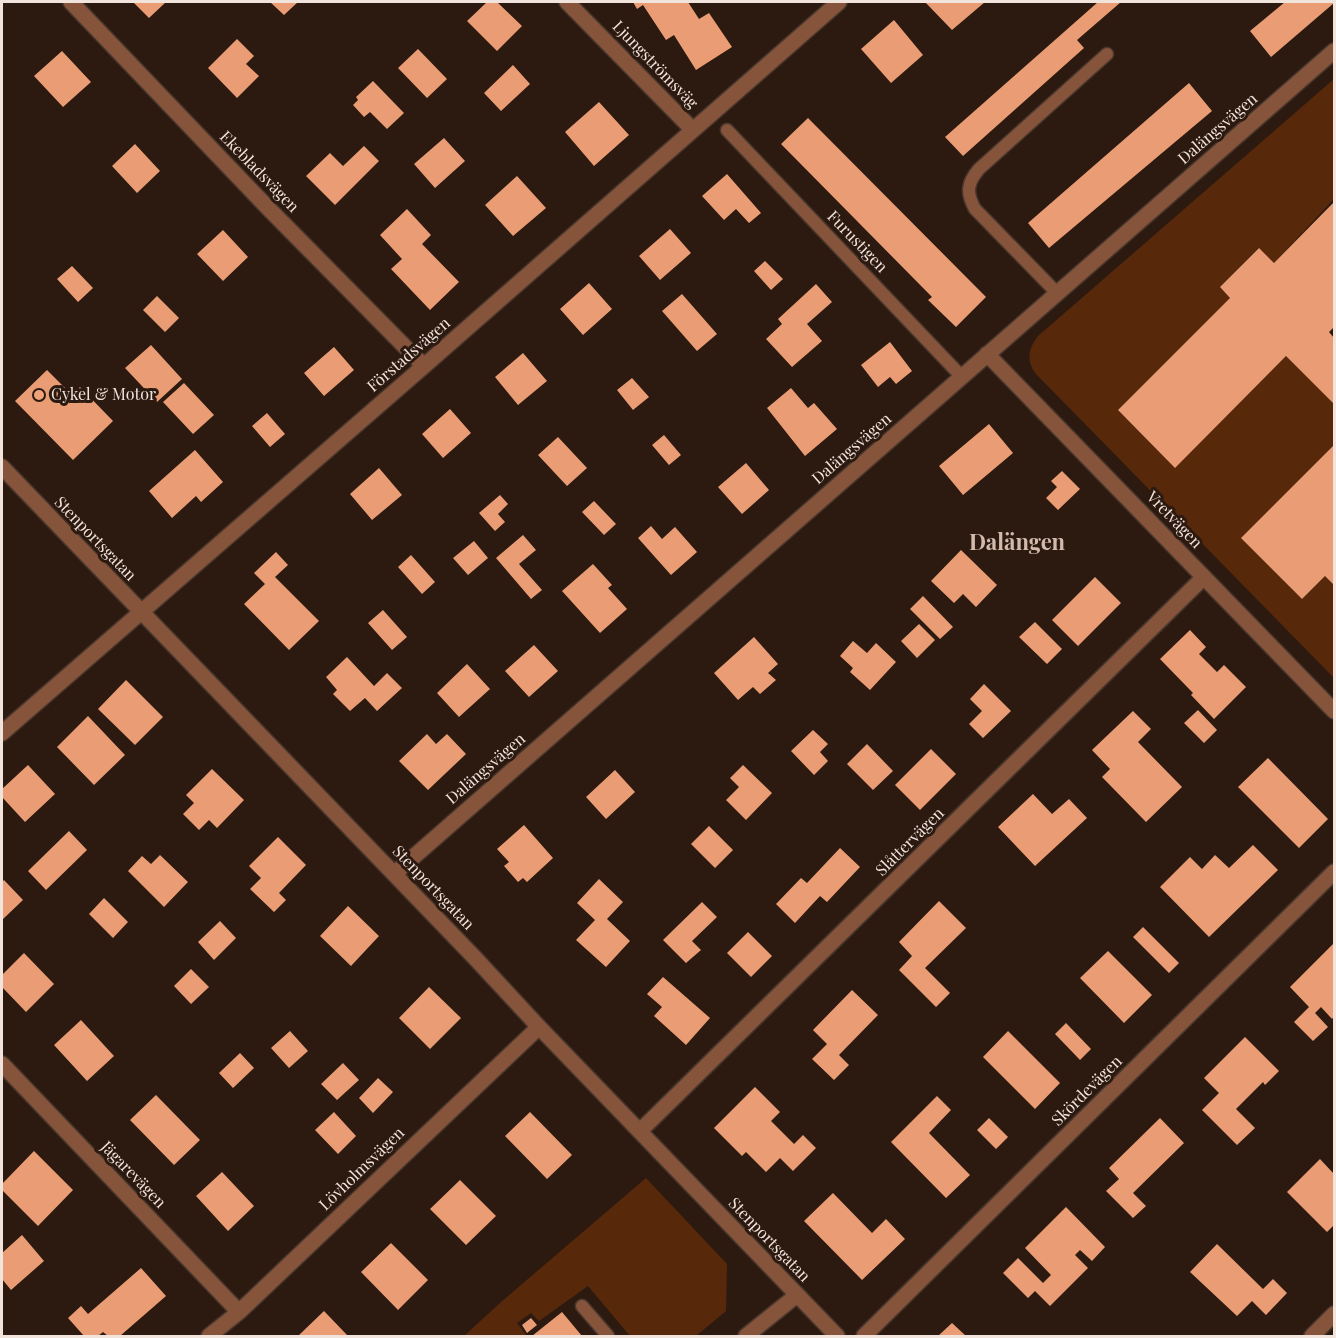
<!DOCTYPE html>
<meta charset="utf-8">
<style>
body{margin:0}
#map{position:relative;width:1336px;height:1338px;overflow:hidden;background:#2c1a10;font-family:"Playfair Display",serif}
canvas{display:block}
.frame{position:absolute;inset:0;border:3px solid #f1e4dd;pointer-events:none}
</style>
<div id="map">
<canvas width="1336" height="1338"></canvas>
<div class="frame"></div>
</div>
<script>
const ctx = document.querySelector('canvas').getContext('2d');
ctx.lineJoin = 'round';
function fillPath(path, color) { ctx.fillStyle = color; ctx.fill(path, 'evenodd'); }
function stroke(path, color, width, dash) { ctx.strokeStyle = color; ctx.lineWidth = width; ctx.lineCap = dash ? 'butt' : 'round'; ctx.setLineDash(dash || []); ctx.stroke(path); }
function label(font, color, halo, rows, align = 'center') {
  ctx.font = font + ' "Playfair Display",serif'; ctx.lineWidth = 6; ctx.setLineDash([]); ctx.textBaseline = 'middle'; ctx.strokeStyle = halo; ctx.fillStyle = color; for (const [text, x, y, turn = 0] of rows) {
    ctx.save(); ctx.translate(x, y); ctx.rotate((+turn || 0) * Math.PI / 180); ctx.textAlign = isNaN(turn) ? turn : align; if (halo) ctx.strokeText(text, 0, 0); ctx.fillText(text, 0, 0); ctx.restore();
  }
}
const green = new Path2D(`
 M1334,79v120l-60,64 -16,-15 -38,39 10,11 -112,112 57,57 111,-111 48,48v41l-92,93 60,61 23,-23 9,9v93l-298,-304c-10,-13 -8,-25 2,-38z
 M646,1178l81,86 -1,47 -30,25h-66l-42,-50 -49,35 -8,-8 -14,10 10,13h-63l37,-34z`);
const building = new Path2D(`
 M133,2h33l-17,16z
 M270,2h28l-14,13z
 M487,2h10l25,24 -25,25 -30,-30z
 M633,2h55l11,17 10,-6 23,34 -36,23 -22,-35 -8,5 -23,-35 -6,4z
 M925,2h60l-33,28z
 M1098,2h23l-44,38 7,8 -121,108 -18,-19z
 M1285,2h49v1l-63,54 -21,-26z
 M894,20l29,35 -32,28 -30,-34z
 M237,39l17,17 -8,8 13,12 -22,22 -29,-30z
 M418,49l29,30 -20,19 -29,-30z
 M62,51l29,31 -28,25 -29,-31z
 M513,65l17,19 -29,27 -17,-18z
 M373,81l31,32 -17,16 -17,-17 -6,5 -11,-12 5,-5 -2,-3z
 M1189,83l23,28 -163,137 -21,-25z
 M599,102l30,33 -35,31 -29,-34z
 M808,118l178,179 -30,30 -28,-27 4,-3 -151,-153z
 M444,138l21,23 -30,27 -21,-24z
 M135,144l25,27 -23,22 -25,-27z
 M364,146l15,15 -44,44 -29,-29 24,-23 13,13z
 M727,174l34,39 -12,10 -13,-14 -12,11 -22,-24z
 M517,176l29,32 -33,28 -28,-31z
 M1334,202v125l-5,5 5,6v66l-48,-48 -111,112 -57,-58 112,-112 -10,-11 39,-39 15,15z
 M407,209l24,26 -9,9 37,38 -29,28 -39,-41 11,-10 -22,-24z
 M670,229l21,24 -31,27 -21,-24z
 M223,230l25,27 -25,24 -26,-27z
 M765,261l18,18 -12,11 -17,-19z
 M72,266l21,22 -15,14 -21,-23z
 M589,283l23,26 -29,26 -23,-26z
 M816,284l16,18 -25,22 15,17 -30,26 -26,-28 16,-15 -4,-5z
 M682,294l35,40 -20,17 -35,-40z
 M157,296l22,22 -14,14 -22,-22z
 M890,342l22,29 -16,13 -6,-7 -12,10 -17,-22z
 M151,345l31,34 -25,23 -32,-34z
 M334,347l20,23 -30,26 -20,-23z
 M523,353l24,28 -29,24 -23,-28z
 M47,370l25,25 8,-8 33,34 -40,39 -58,-59z
 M632,378l17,19 -16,13 -16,-20z
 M184,383l30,32 -21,19 -30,-32z
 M791,388l17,20 6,-5 23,26 -32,27 -38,-48z
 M450,409l21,24 -28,25 -21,-24z
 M267,413l18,21 -15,13 -18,-21z
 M989,424l24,29 -50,42 -24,-29z
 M664,435l17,20 -12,10 -17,-20z
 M558,437l29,31 -20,18 -29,-31z
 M1334,445v140l-9,-9 -23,23 -61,-61z
 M195,450l28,32 -22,20 -5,-6 -24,22 -23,-27z
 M746,463l23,27 -27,24 -24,-27z
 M379,468l23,27 -30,25 -22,-26z
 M1062,471l18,18 -22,21 -12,-12 11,-11 -6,-6z
 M500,495l8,9 -10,10 7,8 -10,9 -16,-18z
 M594,501l22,23 -12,11 -22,-23z
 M651,526l11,13 13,-12 22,25 -26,23 -33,-37z
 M523,535l13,15 -17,14 23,26 -11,9 -35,-41z
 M474,541l14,17 -20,17 -15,-17z
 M961,550l36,35 -21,22 -13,-13 -9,9 -23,-22z
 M276,552l12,13 -13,12 44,44 -30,29 -45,-46 21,-20 -11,-11z
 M411,555l24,27 -13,12 -24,-27z
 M593,564l19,21 -4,3 19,21 -27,24 -38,-42z
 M1095,577l26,26 -43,43 -26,-26z
 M923,596l30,31 -13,12 -30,-30z
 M383,610l24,27 -15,13 -24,-27z
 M1035,622l27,27 -15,15 -28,-27z
 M919,624l16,16 -18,18 -16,-17z
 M1190,630l16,17 -7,7 18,18 7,-7 22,22 -32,32 -23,-24 2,-2 -33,-34z
 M754,637l24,27 -10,9 8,7 -16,14 -7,-7 -15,13 -24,-27z
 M853,641l14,12 9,-10 20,19 -26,28 -20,-18 3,-4 -13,-12z
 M534,645l24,26 -29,26 -24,-26z
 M347,657l27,29 13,-13 15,15 -25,23 -12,-13 -15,13 -17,-17 4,-4 -11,-13z
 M467,664l23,25 -31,28 -22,-24z
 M126,680l37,37 -28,28 -37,-36z
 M984,684l27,27 -28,27 -14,-14 13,-13 -12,-12z
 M1198,710l19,20 -13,13 -20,-20z
 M1133,711l18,18 -13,13 44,45 -36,35 -44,-45 8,-8 -18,-19z
 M88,716l37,39 -31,30 -37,-38z
 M813,730l15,14 -8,8 8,9 -14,14 -23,-24z
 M427,734l9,10 11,-10 19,20 -38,36 -29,-29z
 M867,744l26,27 -20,19 -26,-26z
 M931,749l25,25 -36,36 -25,-25z
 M1268,758l60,61 -29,29 -61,-61z
 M28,765l27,29 -30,28 -23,-25v-8z
 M743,765l29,28 -26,27 -20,-20 13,-13 -9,-9z
 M212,769l32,31 -27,28 -8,-8 -10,10 -16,-16 11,-11 -8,-8z
 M615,770l20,22 -29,27 -20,-22z
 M1033,794l19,20 17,-15 18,19 -52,48 -37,-39z
 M524,825l29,33 -26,24 -4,-4 -5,4 -14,-16 5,-4 -12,-13z
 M709,826l24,24 -18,18 -24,-24z
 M69,831l18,19 -41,40 -18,-19z
 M278,837l28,28 -27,28 7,7 -12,12 -24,-23 11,-11 -12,-12z
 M1253,845l25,25 -69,67 -49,-50 30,-30 12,12 13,-14 14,13z
 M840,848l20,19 -33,35 -7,-6 -25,27 -19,-19 25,-26 6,5z
 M160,855l28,27 -24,25 -36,-36 14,-15 9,8z
 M599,879l24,23 -16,17 23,22 -24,26 -30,-27 19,-20 -18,-17z
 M4,880l19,20 -21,20v-38z
 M104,898l24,24 -15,16 -24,-24z
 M939,901l27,27 -41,40 25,25 -14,14 -37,-37 13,-14 -13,-14z
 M702,902l15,15 -25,24 9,9 -15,13 -23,-23z
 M348,906l31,30 -28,30 -31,-30z
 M220,921l16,17 -22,22 -16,-18z
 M1143,927l36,36 -10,10 -36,-36z
 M748,932l24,24 -21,21 -24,-24z
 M1334,943v73l-2,3 -11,-12 -6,6 13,14 -15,14 -19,-19 15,-15 -19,-20z
 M1108,951l44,44 -28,28 -44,-45z
 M24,953l30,31 -28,28 -24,-25v-12z
 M191,969l18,18 -18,17 -17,-18z
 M663,977l47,41 -24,27 -32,-29 8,-9 -15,-13z
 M429,987l32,31 -31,31 -31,-31z
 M852,990l26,25 -39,40 10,10 -15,15 -22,-21 15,-15 -14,-14z
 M81,1020l33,36 -27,25 -33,-36z
 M1066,1023l25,26 -11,11 -25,-26z
 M290,1031l18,20 -19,17 -18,-20z
 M1008,1031l52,52 -25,26 -52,-52z
 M1245,1037l34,34 -14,14 -2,-3 -27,27 19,19 -18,17 -35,-35 17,-17 -15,-15z
 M240,1053l14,15 -21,20 -14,-15z
 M343,1063l16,17 -22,20 -16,-16z
 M378,1078l15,14 -20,21 -14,-15z
 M755,1087l25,25 -9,9 23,23 9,-9 13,13 -23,23 -13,-13 -14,14 -20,-20 -4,4 -28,-28z
 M156,1095l44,45 -26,25 -44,-45z
 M937,1096l14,14 -22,23 41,42 -24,23 -55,-56z
 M334,1112l22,24 -18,18 -23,-24z
 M530,1112l42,43 -25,24 -42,-43z
 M989,1118l19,19 -12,12 -19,-19z
 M1160,1118l24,25 -51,50 13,13 -13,12 -27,-27 13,-12 -10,-11z
 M34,1151l39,39 -35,36 -36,-36v-6z
 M1320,1159l14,15v51l-7,7 -40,-40z
 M222,1172l32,34 -26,25 -32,-35z
 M460,1180l36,36 -30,29 -36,-36z
 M833,1193l39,40 14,-14 19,20 -43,41 -58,-59z
 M1066,1207l39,40 -13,14 -12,-11 -5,5 13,13 -38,38 -15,-15 -7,7 -25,-25 15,-15 25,25 8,-8 -26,-27z
 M22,1235l22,26 -33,29 -9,-11v-26z
 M391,1243l37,37 -30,30 -37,-38z
 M1217,1244l46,45 10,-10 14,14 -21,22 -14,-14 -15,15 -47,-44z
 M141,1268l25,28 -46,40h-12l-5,-4 -5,4h-14l-16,-18 13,-12 7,8z
 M324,1311l24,25h-50z
 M562,1312l20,24h-50z
 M531,1318l6,7 -10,8 -5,-8z
 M952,1323l14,13h-28z`);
const lane = new Path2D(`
 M727,130l235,247
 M1058,294l-83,-85c-9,-16 -8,-26 4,-40l128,-115
 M582,1306l26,30`);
const street = new Path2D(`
 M71,2l198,207 155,157
 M567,2l125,127
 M987,354l347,357
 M2,467l473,491 64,69 298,309
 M2,733l422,-367 415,-364
 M394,874l940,-823
 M2,1064l237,248
 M640,1131l564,-554
 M209,1336l30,-24 300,-285
 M746,1336l51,-41
 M864,1336l470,-464
 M1312,1336l22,-22`);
const markers = [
 [39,395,6,"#f0a27a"]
];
const streetNames = [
 ["Ljungströmsväg",655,65,46],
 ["Dalängsvägen",1218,129,-41],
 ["Ekebladsvägen",259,172,46],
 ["Furustigen",857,242,46],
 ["Förstadsvägen",409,355,-41],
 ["Dalängsvägen",852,449,-41],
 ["Vretvägen",1174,520,46],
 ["Stenportsgatan",95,539,46],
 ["Dalängsvägen",486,769,-41],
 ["Slåttervägen",910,842,-45],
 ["Stenportsgatan",433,888,46],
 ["Skördevägen",1087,1091,-45],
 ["Lövholmsvägen",362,1169,-44],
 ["Jägarevägen",133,1175,46],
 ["Stenportsgatan",769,1240,46]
];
const poiNames = [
 ["Cykel & Motor",51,395]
];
const districtNames = [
 ["Dalängen",1017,543]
];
fillPath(green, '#58280b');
fillPath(building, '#ea9d75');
stroke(lane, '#48362d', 15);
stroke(street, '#48362d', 18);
stroke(lane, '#85543b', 12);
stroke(street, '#85543b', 15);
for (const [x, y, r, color] of markers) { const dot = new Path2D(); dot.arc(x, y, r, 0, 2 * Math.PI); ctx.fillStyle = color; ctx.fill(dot); stroke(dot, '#2c1a10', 2); }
label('16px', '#f1e4dd', '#2c1a10', streetNames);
label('16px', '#f1e4dd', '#2c1a10', poiNames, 'left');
label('bold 22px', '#d3baad', '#2c1a10', districtNames);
</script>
